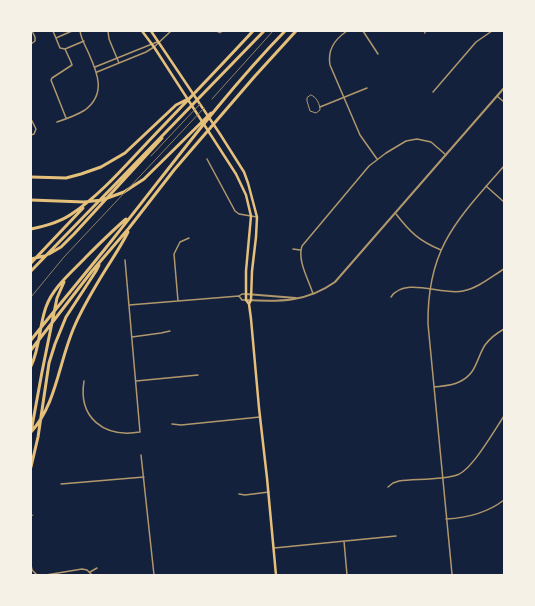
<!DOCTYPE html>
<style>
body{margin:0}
#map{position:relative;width:535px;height:606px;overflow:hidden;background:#14213d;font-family:Poppins,sans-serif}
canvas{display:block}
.frame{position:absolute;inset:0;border:32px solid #f6f1e7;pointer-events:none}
</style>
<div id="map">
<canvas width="535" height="606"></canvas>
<div class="frame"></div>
</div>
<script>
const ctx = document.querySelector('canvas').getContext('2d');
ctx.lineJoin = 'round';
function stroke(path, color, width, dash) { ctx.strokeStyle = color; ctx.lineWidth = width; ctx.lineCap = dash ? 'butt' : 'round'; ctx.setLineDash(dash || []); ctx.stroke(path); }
const service = new Path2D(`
 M216,31l4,2 3,-2
 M311,95c6,2 9,10 9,15l-4,3 -6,-2 -3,-10v-3z
 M31,516l2,-1`);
const minor = new Path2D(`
 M53,31l7,17 5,1
 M108,31l1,8 10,24
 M347,31c-12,8 -20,18 -17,34l30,70 17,24
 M363,31l15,23
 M424,31l1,2
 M56,38l16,-7
 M31,44l4,-3v-4l-3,-6
 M95,67l62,-25
 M97,72l49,-20 8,-5 17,-16
 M433,92l43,-50 16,-11
 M497,96l7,6
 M320,107l47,-19
 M66,118l-15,-38 1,-2 20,-13 -1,-3 -6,-13 19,-8
 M31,119l5,10 -2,5 -3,1
 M57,122c9,-3 20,-7 28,-12 21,-16 13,-36 4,-56 -3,-7 -8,-15 -9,-23
 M207,159l28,52 4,3 18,3
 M486,186l18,16
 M396,214c14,18 23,27 45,36
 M293,249l7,1
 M313,294c-4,-14 -16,-33 -11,-48l67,-80 17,-13 20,-12 11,-2 14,3 15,13
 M239,296l3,4h3
 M391,297c14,-21 51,-1 72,-6 15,-3 28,-14 41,-22
 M178,301l-4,-47 6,-12 9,-4
 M129,305l110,-9 3,-2h3
 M132,337l29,-4 9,-2
 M84,381c-6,37 20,57 56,51l-15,-172
 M136,381l62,-6
 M434,387c8,-1 17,-1 25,-5 18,-8 17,-23 26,-37 5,-7 12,-12 19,-16
 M172,424l9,1 79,-8
 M141,455l13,120
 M61,484l83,-7
 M388,487l5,-4 6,-2c15,-2 44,-1 58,-6 15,-5 37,-44 47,-59
 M239,494l6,1 24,-3
 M446,519c22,-1 41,-6 58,-19
 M344,541l3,34
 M274,548l122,-12
 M31,565l1,5 5,5
 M90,572l7,-4
 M452,574l-24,-250c-1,-76 29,-104 76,-158
 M46,575l36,-6 5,1 5,5`);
const tertiary = new Path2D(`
 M246,294l50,4
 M246,300c34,2 61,2 89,-18l169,-194`);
const primary = new Path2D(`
 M142,31l12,16 82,127 10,21 5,21 -5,55v29l3,4 2,15 8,89 8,70 9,97
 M151,31l69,103 24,38 4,11 9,34 -1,20 -4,34 -1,29 -2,4`);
const motorway = new Path2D(`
 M31,177l35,1 15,-4 20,-7 24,-14 51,-48 12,-6
 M31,200l53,2 18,-2 22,-8 20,-13 67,-66
 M31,229c15,-3 30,-7 42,-16 27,-18 51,-46 73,-69 36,-38 72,-75 107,-113
 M49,254l12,-7 13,-13 88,-96
 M31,259l13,-3
 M31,263l52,-55
 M31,271l233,-240
 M31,340c27,-34 55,-67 82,-101 56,-70 109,-143 172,-208
 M31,350l61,-79 37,-43 45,-58 81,-94 41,-45
 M31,366c9,-18 8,-40 15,-59 7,-20 26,-35 40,-50 13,-13 26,-26 40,-38
 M31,432c26,-28 28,-72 44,-107 7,-16 17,-33 26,-48 9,-15 19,-29 27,-45
 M31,432l11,-60 15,-74 7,-16
 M31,467l7,-30 11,-74 6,-19 11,-27 30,-46 3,-6`);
const rail = new Path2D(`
 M212,99l61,-68
 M151,156l49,-52
 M31,297l33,-40 140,-149`);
stroke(service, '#b1986c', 1);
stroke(minor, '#b1986c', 1.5);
stroke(tertiary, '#b1986c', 2);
stroke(primary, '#e5c07b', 2.5);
stroke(motorway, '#e5c07b', 3);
stroke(rail, '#918062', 1);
</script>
